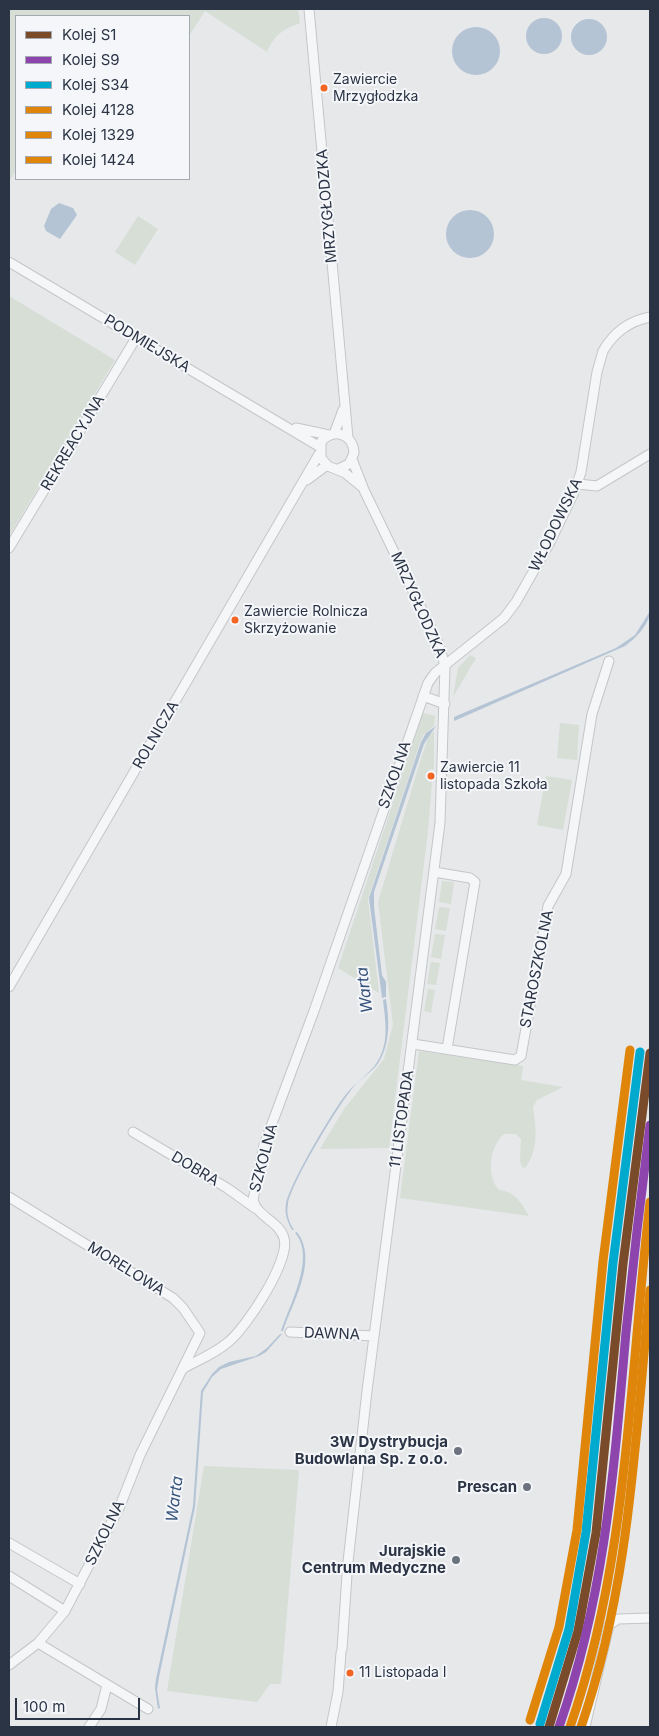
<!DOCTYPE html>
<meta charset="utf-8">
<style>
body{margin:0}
#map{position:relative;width:659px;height:1736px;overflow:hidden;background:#e6e8ea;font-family:Inter,sans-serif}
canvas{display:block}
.frame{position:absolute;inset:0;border:10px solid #2b3445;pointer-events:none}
.legend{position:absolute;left:15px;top:15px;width:175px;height:165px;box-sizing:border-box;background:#f4f6f9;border:1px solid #a4a8b1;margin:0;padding:6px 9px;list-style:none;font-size:15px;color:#2b3445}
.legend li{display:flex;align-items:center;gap:10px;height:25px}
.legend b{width:25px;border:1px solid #a4a8b1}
.scale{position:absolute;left:15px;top:1698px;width:125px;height:22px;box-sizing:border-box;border:2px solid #2b3445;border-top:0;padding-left:6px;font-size:15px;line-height:18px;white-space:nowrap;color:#2b3445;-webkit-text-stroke:4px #f4f6f9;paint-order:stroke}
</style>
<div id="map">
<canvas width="659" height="1736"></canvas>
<div class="frame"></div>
<ul class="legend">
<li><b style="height:6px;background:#7a4b2a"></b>Kolej S1</li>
<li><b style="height:6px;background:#8e44ad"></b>Kolej S9</li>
<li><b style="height:6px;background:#00a9ce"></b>Kolej S34</li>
<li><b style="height:6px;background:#df860a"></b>Kolej 4128</li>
<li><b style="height:6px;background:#df860a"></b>Kolej 1329</li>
<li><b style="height:6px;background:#df860a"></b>Kolej 1424</li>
</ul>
<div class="scale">100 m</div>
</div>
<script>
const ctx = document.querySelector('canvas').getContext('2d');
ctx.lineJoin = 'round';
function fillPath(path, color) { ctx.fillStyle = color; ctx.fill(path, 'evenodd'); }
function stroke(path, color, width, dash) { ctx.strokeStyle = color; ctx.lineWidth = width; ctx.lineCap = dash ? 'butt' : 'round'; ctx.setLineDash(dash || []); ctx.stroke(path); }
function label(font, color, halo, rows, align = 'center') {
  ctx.font = font + ' Inter,sans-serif'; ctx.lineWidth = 4; ctx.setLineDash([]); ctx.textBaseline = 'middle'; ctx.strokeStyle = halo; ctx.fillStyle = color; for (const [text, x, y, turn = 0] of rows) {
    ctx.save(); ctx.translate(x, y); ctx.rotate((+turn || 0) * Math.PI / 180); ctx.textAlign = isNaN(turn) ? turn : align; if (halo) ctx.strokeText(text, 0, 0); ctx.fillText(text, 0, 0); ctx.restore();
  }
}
const green = new Path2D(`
 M9,9h289l2,14c-17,6 -26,12 -33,29l-62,-41 -16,25v-20h-173v154l-7,12z
 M138,216l20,13 -23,36 -20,-13z
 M9,296l106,64 -106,176z
 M470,655l6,3 -23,39 5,-29z
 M423,713l12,3 -1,10 -11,9 -3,8 -52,156 11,94 -41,-25z
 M560,723l19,2 -2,35 -20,-2z
 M434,731v38l-5,1v12h3l-4,49 -39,317 -69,1 24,-40 40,-50 9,-34 -15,-123 41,-137 9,-27z
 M546,776l26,4 -9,50 -26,-5z
 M442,881l12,1 -3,22 -12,-2z
 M439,907l11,1 -4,23 -11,-2z
 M435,934l10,1 -4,24 -10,-2z
 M431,962l9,1 -4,22 -9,-1z
 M428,989l7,1 -4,23 -7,-2z
 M419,1051l104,15 -2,14 42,7 -26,13 -4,7c3,21 6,43 -8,61l-3,-1 -2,-6 1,-22 -5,-5h-12c-15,13 -18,42 -5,56 17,2 22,13 30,26l-129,-18z
 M204,1466l95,4 -18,214h-11l-13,18 -90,-11z`);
const water = new Path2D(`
 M526 36a18 18 0 1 1 36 0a18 18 0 1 1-36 0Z
 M571 37a18 18 0 1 1 36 0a18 18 0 1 1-36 0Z
 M452 51a24 24 0 1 1 48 0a24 24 0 1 1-48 0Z
 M59,203l14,5 4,7 -17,24 -14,-8 -2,-5 7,-17z
 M446 234a24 24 0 1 1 48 0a24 24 0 1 1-48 0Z
 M650,611c0,13 -15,28 -25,35l-171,75v-4l162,-69 19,-13z
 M436,726l-12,18 -50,148v15l8,68 4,7v15l-4,1 -13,-100 52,-156 5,-9z
 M386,999c3,19 4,40 -4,57 -6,14 -16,18 -26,28 -15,16 -65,99 -68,120 -2,10 1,18 6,26h-2c-4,-8 -8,-16 -6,-26 3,-19 47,-94 61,-111 11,-13 26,-21 33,-36 9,-19 5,-38 3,-57z
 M297,1232c22,28 -5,71 -14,99h-2c9,-27 35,-74 14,-98z
 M280,1334h2l-16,18 -7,4 -38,13 -9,8 -9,15 -8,115 -36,170 -2,13 3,18 -2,1 -3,-21 1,-9 37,-173 8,-115 11,-17 7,-7 10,-5 27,-6 11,-8z`);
const minor = new Path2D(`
 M309,9l39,429
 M9,262l311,185
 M296,428l33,7
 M334,434l9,-24
 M338,469l11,-5 5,-11c-1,-19 -20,-26 -33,-11v16l7,8 17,7 16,13
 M307,480l20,-15
 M578,484l19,2 53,-32
 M9,548l127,-210
 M423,696l22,8
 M434,872l36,6 5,4 -28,167
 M9,987l310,-533
 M413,1044l102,16 6,-4 27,-150 18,-32 26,-160 17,-53
 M133,1132l94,56 28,20
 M9,1197l164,101 10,10 17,25 -60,122 -20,51 -55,105 -27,32 -29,22
 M290,1332l84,4
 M184,1368c14,-8 30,-14 43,-25 18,-13 64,-83 57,-105 -5,-17 -27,-21 -31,-38l11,-55 50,-134 114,-328 7,-10 69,-55 12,-16 33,-58 25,-52 7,-20 16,-100 6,-21c11,-19 26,-30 47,-34
 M9,1543l71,41
 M347,1571l20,-180 73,-568 5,-157 -6,-21 -75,-155 -12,-31
 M9,1576l56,35
 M38,1643l110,66
 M342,1649l5,-74
 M89,1727l12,-18 6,-24
 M331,1727l7,-35 3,-39
 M585,1727l24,-102 9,-6 32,-1`);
const rail1 = new Path2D(`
 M549,1727l29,-96 18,-98 27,-269 27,-211`);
const rail2 = new Path2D(`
 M559,1727c46,-132 55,-257 67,-395 7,-69 15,-138 24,-207`);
const rail3 = new Path2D(`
 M540,1724l29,-95 17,-97 27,-269 27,-211`);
const rail4 = new Path2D(`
 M570,1727c59,-169 59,-349 80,-525`);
const rail5 = new Path2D(`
 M530,1720l29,-93 18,-97 26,-269 27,-211`);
const rail6 = new Path2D(`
 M581,1727c49,-141 54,-289 69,-437`);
const markers = [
 [324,88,4.5,"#f26522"],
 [235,620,4.5,"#f26522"],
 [431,776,4.5,"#f26522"],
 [458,1451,5,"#6c737f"],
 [527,1487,5,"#6c737f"],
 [456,1560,5,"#6c737f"],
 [350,1673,4.5,"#f26522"]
];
const busNames = [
 ["Zawiercie",333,80],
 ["Mrzygłodzka",333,97],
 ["Zawiercie Rolnicza",244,612],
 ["Skrzyżowanie",244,629],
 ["Zawiercie 11",440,768],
 ["listopada Szkoła",440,785],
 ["11 Listopada I",359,1673]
];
const streetNames = [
 ["MRZYGŁODZKA",327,206,-95],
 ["PODMIEJSKA",147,344,31],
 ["REKREACYJNA",73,443,-59],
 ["WŁODOWSKA",556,525,-64],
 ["MRZYGŁODZKA",418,605,66],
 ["ROLNICZA",156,735,-60],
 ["SZKOLNA",395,775,-71],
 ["STAROSZKOLNA",537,969,-79],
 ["11 LISTOPADA",402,1119,-82],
 ["SZKOLNA",264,1158,-75],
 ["DOBRA",195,1169,31],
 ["MORELOWA",126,1269,32],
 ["DAWNA",332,1334,2],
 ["SZKOLNA",105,1533,-64]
];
const poiNames = [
 ["3W Dystrybucja",448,1442],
 ["Budowlana Sp. z o.o.",448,1459],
 ["Prescan",517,1487],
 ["Jurajskie",446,1551],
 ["Centrum Medyczne",446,1568]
];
const waterNames = [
 ["Warta",365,990,-97],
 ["Warta",175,1499,-83]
];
fillPath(green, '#d6ded6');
fillPath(water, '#b4c4d5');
stroke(minor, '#c4c6c8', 11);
stroke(minor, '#f5f6f7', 9);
stroke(rail1, '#7a4b2a', 9);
stroke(rail2, '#8e44ad', 9);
stroke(rail3, '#00a9ce', 9);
stroke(rail4, '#df860a', 9);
stroke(rail5, '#df860a', 9);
stroke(rail6, '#df860a', 9);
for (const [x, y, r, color] of markers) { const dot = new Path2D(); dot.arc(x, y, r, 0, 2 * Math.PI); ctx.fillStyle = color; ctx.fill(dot); stroke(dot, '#f4f6f9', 2); }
label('14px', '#2b3445', '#f4f6f9', busNames, 'left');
label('15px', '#2b3445', '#f4f6f9', streetNames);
label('bold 15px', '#2b3445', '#f4f6f9', poiNames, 'right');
label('italic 16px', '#34527a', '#f4f6f9', waterNames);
</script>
